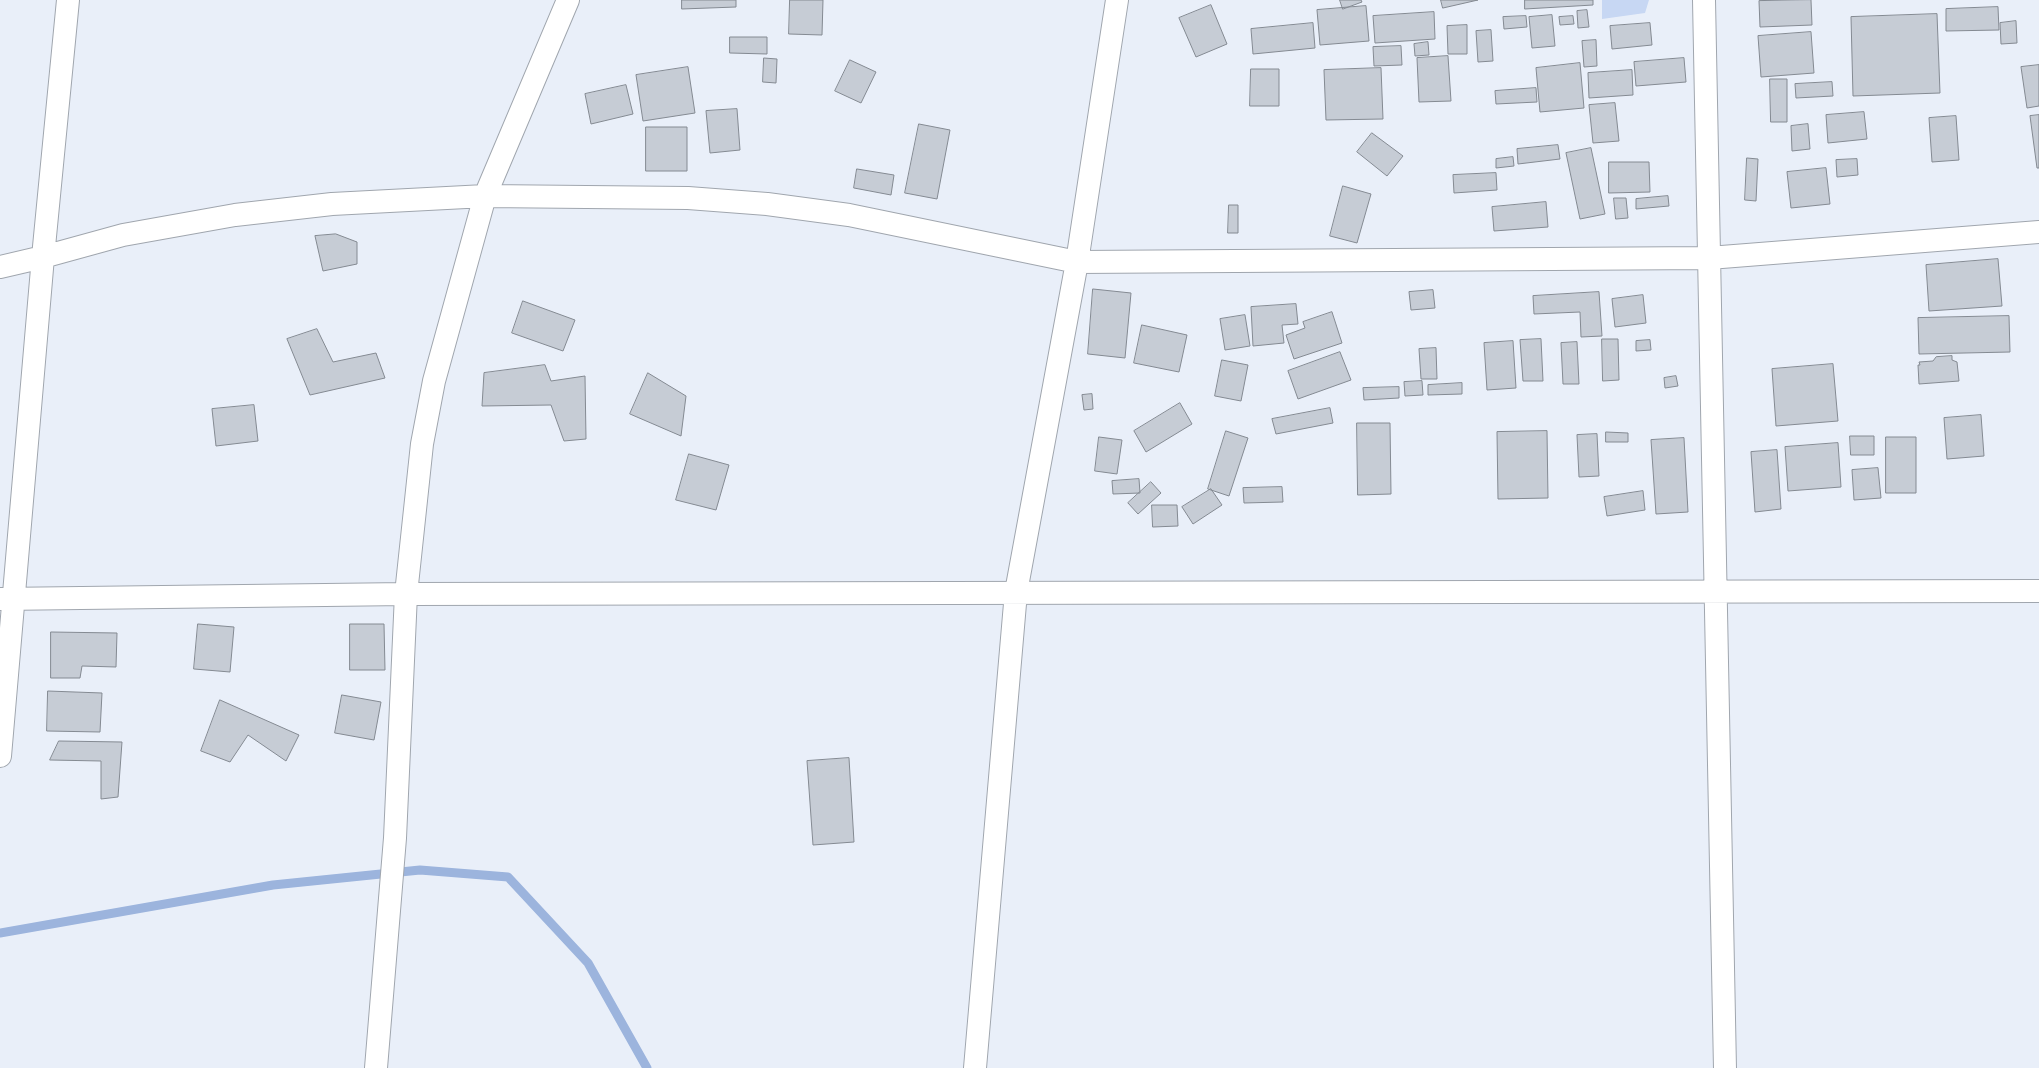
<!DOCTYPE html>
<style>
body{margin:0}
canvas{display:block;background:#e9eff9}
</style>
<canvas width="2039" height="1068"></canvas>
<script>
const ctx = document.querySelector('canvas').getContext('2d');
ctx.lineJoin = 'round';
function fillPath(path, color) { ctx.fillStyle = color; ctx.fill(path, 'evenodd'); }
function stroke(path, color, width, dash) { ctx.strokeStyle = color; ctx.lineWidth = width; ctx.lineCap = dash ? 'butt' : 'round'; ctx.setLineDash(dash || []); ctx.stroke(path); }
const green = new Path2D(`
 M1602,0h47l-4,13 -43,6z`);
const stream = new Path2D(`
 M0,933l273,-48 147,-15 88,7 80,86 59,105`);
const building = new Path2D(`
 M682,0h54v7l-54,2z
 M790,0h33l-1,35 -33,-1z
 M1340,0h21l1,2 -19,7z
 M1441,0h37l-35,8z
 M1525,0h68v5l-68,4z
 M1811,0l1,25 -52,2 -1,-26z
 M1211,5l16,39 -31,13 -17,-39z
 M1366,6l3,35 -49,4 -3,-35z
 M1998,7l1,23 -53,1v-22z
 M1587,10l2,17 -11,1 -1,-17z
 M1434,12l1,27 -60,4 -2,-27z
 M1937,14l3,79 -87,3 -2,-79z
 M1552,15l3,31 -23,2 -3,-31z
 M1526,16l1,11 -23,2 -1,-12z
 M1573,16l1,8 -14,1 -1,-8z
 M2016,21l1,22 -16,1 -1,-21z
 M1313,23l2,25 -62,6 -2,-25z
 M1650,23l2,22 -40,4 -2,-23z
 M1467,25v29h-19l-1,-28z
 M1491,30l2,31 -15,1 -2,-31z
 M1811,32l3,41 -53,4 -3,-41z
 M730,37h37v17l-37,-1z
 M1596,40l1,26 -13,1 -2,-26z
 M1428,42l1,13 -14,1 -1,-12z
 M1401,46l1,19 -28,1 -1,-19z
 M1448,56l3,45 -32,1 -2,-44z
 M764,58l13,1 -1,24 -13,-1z
 M1684,58l2,24 -50,4 -2,-24z
 M850,60l26,12 -15,31 -26,-12z
 M1580,63l4,45 -44,4 -4,-44z
 M2039,65v41l-12,2 -6,-41z
 M688,67l7,46 -52,8 -7,-46z
 M1381,68l2,51 -57,1 -2,-50z
 M1251,69h28v37h-29z
 M1632,70l1,25 -44,3 -1,-25z
 M1770,79h17v43h-16z
 M1832,82l1,14 -37,2 -1,-14z
 M626,85l7,29 -42,10 -6,-30z
 M1536,88l1,14 -41,2 -1,-13z
 M1615,103l4,38 -26,2 -4,-38z
 M737,109l3,41 -30,3 -4,-42z
 M1864,112l3,27 -39,4 -2,-28z
 M2039,115v53h-2l-7,-52z
 M1956,116l3,44 -27,2 -3,-44z
 M919,124l31,6 -13,69 -32,-6z
 M1808,124l2,25 -18,2 -1,-25z
 M646,127h41v44h-41z
 M1372,133l31,23 -16,20 -30,-24z
 M1558,145l2,14 -42,5 -1,-15z
 M1591,148l14,66 -25,5 -14,-66z
 M1513,157l1,9 -18,2v-9z
 M1747,158l11,1 -2,42 -11,-1z
 M1857,159l1,16 -21,2 -1,-17z
 M1609,162h40l1,30 -41,1z
 M1826,168l4,36 -39,4 -4,-36z
 M857,169l37,6 -3,20 -37,-7z
 M1496,173l1,17 -43,3 -1,-18z
 M1343,186l28,8 -14,49 -27,-7z
 M1668,196l1,10 -33,3v-10z
 M1614,198h12l2,20 -12,1z
 M1546,202l2,25 -54,4 -2,-24z
 M1229,205h9v28h-10z
 M336,234l21,8v22l-34,7 -8,-35z
 M1998,259l4,47 -73,5 -3,-46z
 M1093,289l38,4 -6,65 -37,-4z
 M1433,290l2,18 -24,2 -2,-18z
 M1599,292l3,44 -21,1 -1,-25 -46,2 -1,-18z
 M1643,295l3,28 -31,4 -3,-28z
 M523,301l52,19 -12,31 -51,-18z
 M1296,304l2,20 -16,1 2,18 -31,3 -2,-39z
 M1332,312l10,31 -48,16 -8,-24 19,-7 -2,-6z
 M1245,315l5,31 -25,4 -5,-31z
 M2009,316l1,36 -91,2 -1,-36z
 M1142,325l45,10 -8,37 -45,-9z
 M317,329l16,33 43,-9 9,25 -75,17 -23,-56z
 M1541,339l2,42h-20l-3,-41z
 M1602,339h16l1,41 -16,1z
 M1650,340l1,10 -15,1v-10z
 M1513,341l3,47 -29,2 -3,-47z
 M1577,342l2,42h-16l-2,-41z
 M1436,348l1,31h-16l-2,-30z
 M1340,352l11,28 -53,19 -10,-28z
 M1952,356v4l5,2 2,19 -40,3 -1,-19h2l-1,-3 14,-1 3,-4z
 M1222,360l26,5 -7,36 -26,-5z
 M1833,364l5,57 -62,5 -4,-57z
 M545,365l6,16 34,-5 1,63 -22,2 -13,-36 -69,1 2,-33z
 M648,373l38,23 -5,40 -51,-22z
 M1676,376l2,10 -13,2 -1,-10z
 M1422,381l1,14 -18,1 -1,-14z
 M1462,383v11l-34,1v-10z
 M1399,387v11l-35,2 -1,-12z
 M1092,394l1,15 -9,1 -2,-15z
 M1180,403l12,21 -46,28 -12,-21z
 M254,405l4,36 -42,5 -4,-37z
 M1330,408l3,15 -57,11 -4,-15z
 M1981,415l3,41 -37,3 -3,-41z
 M1357,423h33l1,71 -33,1z
 M1226,431l22,7 -19,58 -21,-7z
 M1547,431l1,67 -50,1 -1,-67z
 M1606,432l22,1v9h-22z
 M1597,434l2,42 -20,1 -2,-42z
 M1850,436h24v19h-23z
 M1099,437l23,3 -5,34 -22,-3z
 M1886,437h30v56h-30z
 M1684,438l4,74 -32,2 -5,-74z
 M1838,443l3,44 -53,4 -3,-44z
 M1777,450l4,59 -26,3 -4,-60z
 M689,454l40,11 -13,45 -40,-10z
 M1878,468l3,30 -27,2 -2,-30z
 M1139,479l1,14 -27,1 -1,-13z
 M1151,482l10,11 -23,21 -10,-11z
 M1282,487l1,15 -39,1 -1,-15z
 M1211,489l11,16 -29,19 -11,-17z
 M1643,491l2,19 -38,6 -3,-19z
 M1152,505h25l1,21 -25,1z
 M198,624l36,3 -4,45 -36,-3z
 M350,624h34l1,46h-35z
 M51,632l66,1 -1,34 -34,-1 -2,12h-29z
 M48,691l54,2 -2,39 -53,-1z
 M342,695l39,7 -7,38 -39,-7z
 M220,700l79,35 -13,26 -38,-26 -18,27 -29,-11z
 M59,741l63,1 -4,55 -17,2v-38l-51,-1z
 M849,758l5,84 -41,3 -6,-84z`);
const street = new Path2D(`
 M1704,0l21,1068
 M0,267l43,-10 80,-22 112,-20 97,-11 153,-8 203,2 79,6 82,11 228,47 632,-4 330,-26
 M0,599l406,-5 1633,-3
 M0,756l43,-499 25,-257
 M376,1068l19,-230 11,-244 16,-150 12,-63 51,-185 83,-196
 M975,1068l41,-476 61,-330 40,-262`);
fillPath(green, '#c7d7f3');
stroke(stream, '#9cb4dd', 9);
fillPath(building, '#c6ccd5');
stroke(building, '#848a92', 1);
stroke(street, '#a0a6ae', 24);
stroke(street, '#fff', 22);
</script>
